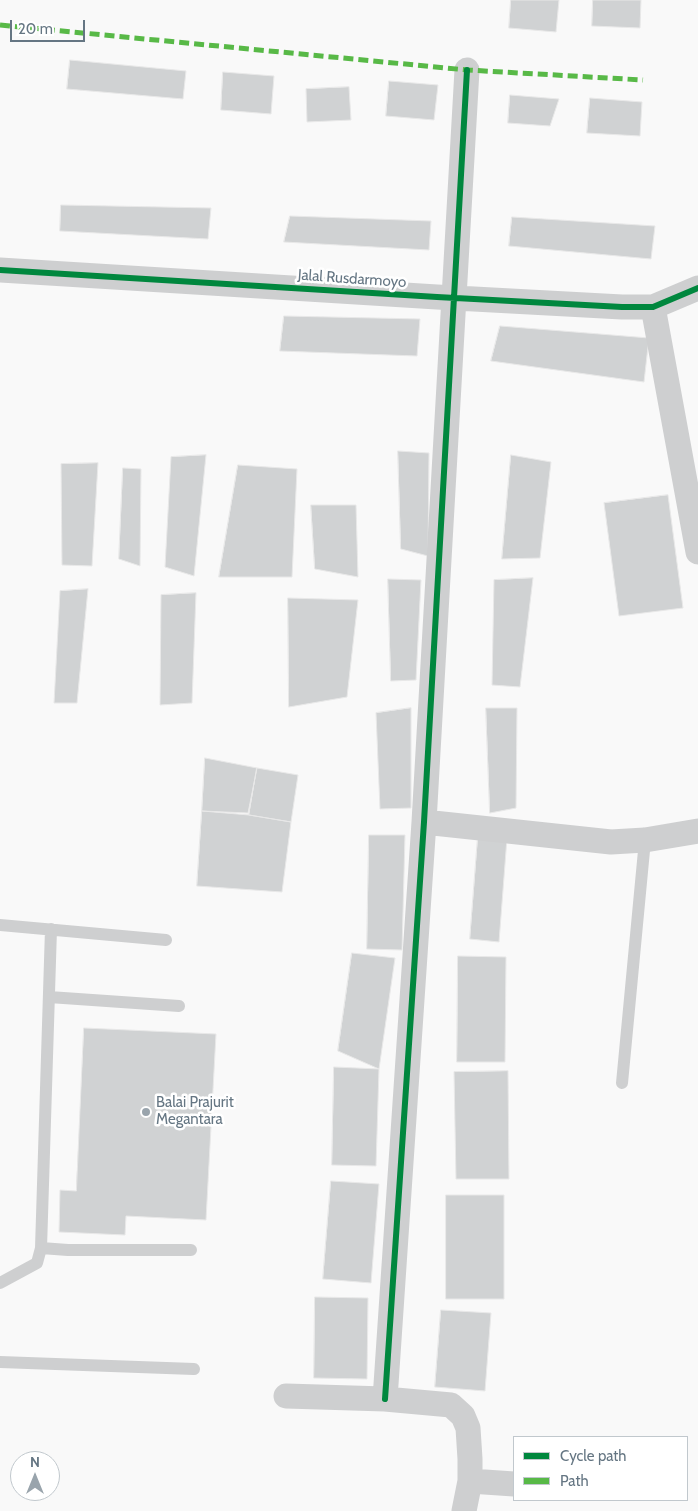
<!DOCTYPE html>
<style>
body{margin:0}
#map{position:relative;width:698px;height:1511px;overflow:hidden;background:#f9f9f9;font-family:Cabin,sans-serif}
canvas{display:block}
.legend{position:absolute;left:513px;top:1436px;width:175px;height:65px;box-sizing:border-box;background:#fff;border:1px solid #c1c8cd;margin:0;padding:6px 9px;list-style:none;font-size:15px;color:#657683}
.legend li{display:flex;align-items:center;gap:10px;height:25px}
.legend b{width:25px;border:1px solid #c1c8cd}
.north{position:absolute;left:10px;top:1451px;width:50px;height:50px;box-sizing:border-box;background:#fff;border:1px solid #c1c8cd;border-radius:50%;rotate:0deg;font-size:14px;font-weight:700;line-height:20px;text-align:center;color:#657683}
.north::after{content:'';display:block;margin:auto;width:18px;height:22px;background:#99a4ac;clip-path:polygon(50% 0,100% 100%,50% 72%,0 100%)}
.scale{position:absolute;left:10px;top:20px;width:75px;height:22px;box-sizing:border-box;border:2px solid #657683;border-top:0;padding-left:6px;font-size:15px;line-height:18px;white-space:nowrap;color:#657683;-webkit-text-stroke:4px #fff;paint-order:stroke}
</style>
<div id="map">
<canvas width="698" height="1511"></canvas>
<ul class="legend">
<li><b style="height:6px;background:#00873e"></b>Cycle path</li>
<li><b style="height:6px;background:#58b947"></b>Path</li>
</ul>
<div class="north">N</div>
<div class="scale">20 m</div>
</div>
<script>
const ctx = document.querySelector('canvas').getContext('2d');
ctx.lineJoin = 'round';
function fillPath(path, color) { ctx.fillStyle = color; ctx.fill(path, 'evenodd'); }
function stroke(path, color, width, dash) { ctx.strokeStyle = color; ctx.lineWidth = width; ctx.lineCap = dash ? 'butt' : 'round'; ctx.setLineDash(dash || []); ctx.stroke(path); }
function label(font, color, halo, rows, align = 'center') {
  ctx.font = font + ' Cabin,sans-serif'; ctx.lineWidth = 5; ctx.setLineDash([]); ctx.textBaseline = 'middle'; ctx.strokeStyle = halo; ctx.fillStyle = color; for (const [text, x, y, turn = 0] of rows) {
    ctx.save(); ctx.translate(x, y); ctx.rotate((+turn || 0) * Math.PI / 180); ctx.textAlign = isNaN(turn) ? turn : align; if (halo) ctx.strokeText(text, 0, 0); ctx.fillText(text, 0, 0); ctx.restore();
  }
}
const building = new Path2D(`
 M511,0h48l-3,32 -47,-4z
 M593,0h48l-1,28 -48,-2z
 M70,60l116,11 -3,28 -116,-10z
 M223,72l51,4 -3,38 -50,-4z
 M389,81l49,4 -4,35 -48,-4z
 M349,87l2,33 -44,2 -1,-33z
 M510,95l49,4 -9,27 -42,-3z
 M590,98l52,4 -2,34 -53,-3z
 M61,205l150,3 -3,31 -148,-8z
 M290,216l141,5 -2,29 -145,-8z
 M512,217l143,9 -4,33 -142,-13z
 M284,316l136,3 -3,37 -137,-5z
 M500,326l149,12 -5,44 -153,-21z
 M398,451l31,2 -1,103 -27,-7z
 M206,455l-12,121 -29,-9 6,-110z
 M511,455l40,7 -11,96 -38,1z
 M98,463l-6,103 -30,-1 -1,-101z
 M238,465l59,4 -5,108h-73z
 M123,468l18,1 -1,97 -21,-7z
 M668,495l15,113 -64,8 -15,-113z
 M311,505h45l2,72 -43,-8z
 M533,578l-13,109 -28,-2 2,-105z
 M388,579l33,1 -5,100 -25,1z
 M88,589l-11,114h-23l6,-112z
 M196,593l-4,110 -32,2 1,-110z
 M288,598l70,2 -11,97 -58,10z
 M411,708v100l-31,1 -4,-96z
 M486,708h31l-1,100 -26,5z
 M205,758l52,10 -9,45 -46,-2z
 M257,768l41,7 -7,47 -42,-7z
 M202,811l47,4 42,7 -9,70 -85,-6z
 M369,835h36l-3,115 -35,-1z
 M478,836l29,2 -8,104 -29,-3z
 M352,953l43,5 -16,111 -41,-18z
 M458,956l48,1 -1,105h-48z
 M84,1028l132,6 -10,186 -80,-4 -1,19 -66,-3 1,-42 16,1z
 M334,1067l45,2 -3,97 -44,-1z
 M508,1071l1,108h-53l-2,-107z
 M331,1181l48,3 -8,99 -48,-4z
 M446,1195h58v104h-58z
 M315,1297l53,1 -1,81 -53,-1z
 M441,1310l50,3 -6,78 -50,-4z`);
const lane = new Path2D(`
 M0,925l166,15
 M49,997l130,9
 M622,1083l23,-243
 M41,1248l10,-319
 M0,1283l37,-20 4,-15 27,2h123
 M0,1362l194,7`);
const street = new Path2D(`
 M0,270l437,27 185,10h31l45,-19
 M653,307l45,245
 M424,822l187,20 34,-2 53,-9
 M286,1396l99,3 66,6 12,11 5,12 2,31v22l-6,30
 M385,1399l39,-577 43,-752
 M470,1481l44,3`);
const quiet = new Path2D(`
 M0,25l467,45 176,10`);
const cycleway = new Path2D(`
 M0,270l437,27 185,10h31l45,-19
 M385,1399l39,-577 43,-752`);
const markers = [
 [146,1112,5,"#99a4ac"]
];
const streetNames = [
 ["Jalal Rusdarmoyo",352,279,4]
];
const poiNames = [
 ["Balai Prajurit",156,1103],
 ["Megantara",156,1120]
];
fillPath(building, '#d0d2d3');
stroke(building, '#e8e8e8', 1);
stroke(lane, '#cecfd0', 12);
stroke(street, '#cecfd0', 25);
stroke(quiet, '#58b947', 5, [10, 5]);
stroke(cycleway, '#00873e', 6);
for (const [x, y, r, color] of markers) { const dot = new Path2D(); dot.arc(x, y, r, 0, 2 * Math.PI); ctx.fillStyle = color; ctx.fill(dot); stroke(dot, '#fff', 2); }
label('15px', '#657683', '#fff', streetNames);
label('15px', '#657683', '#fff', poiNames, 'left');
</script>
